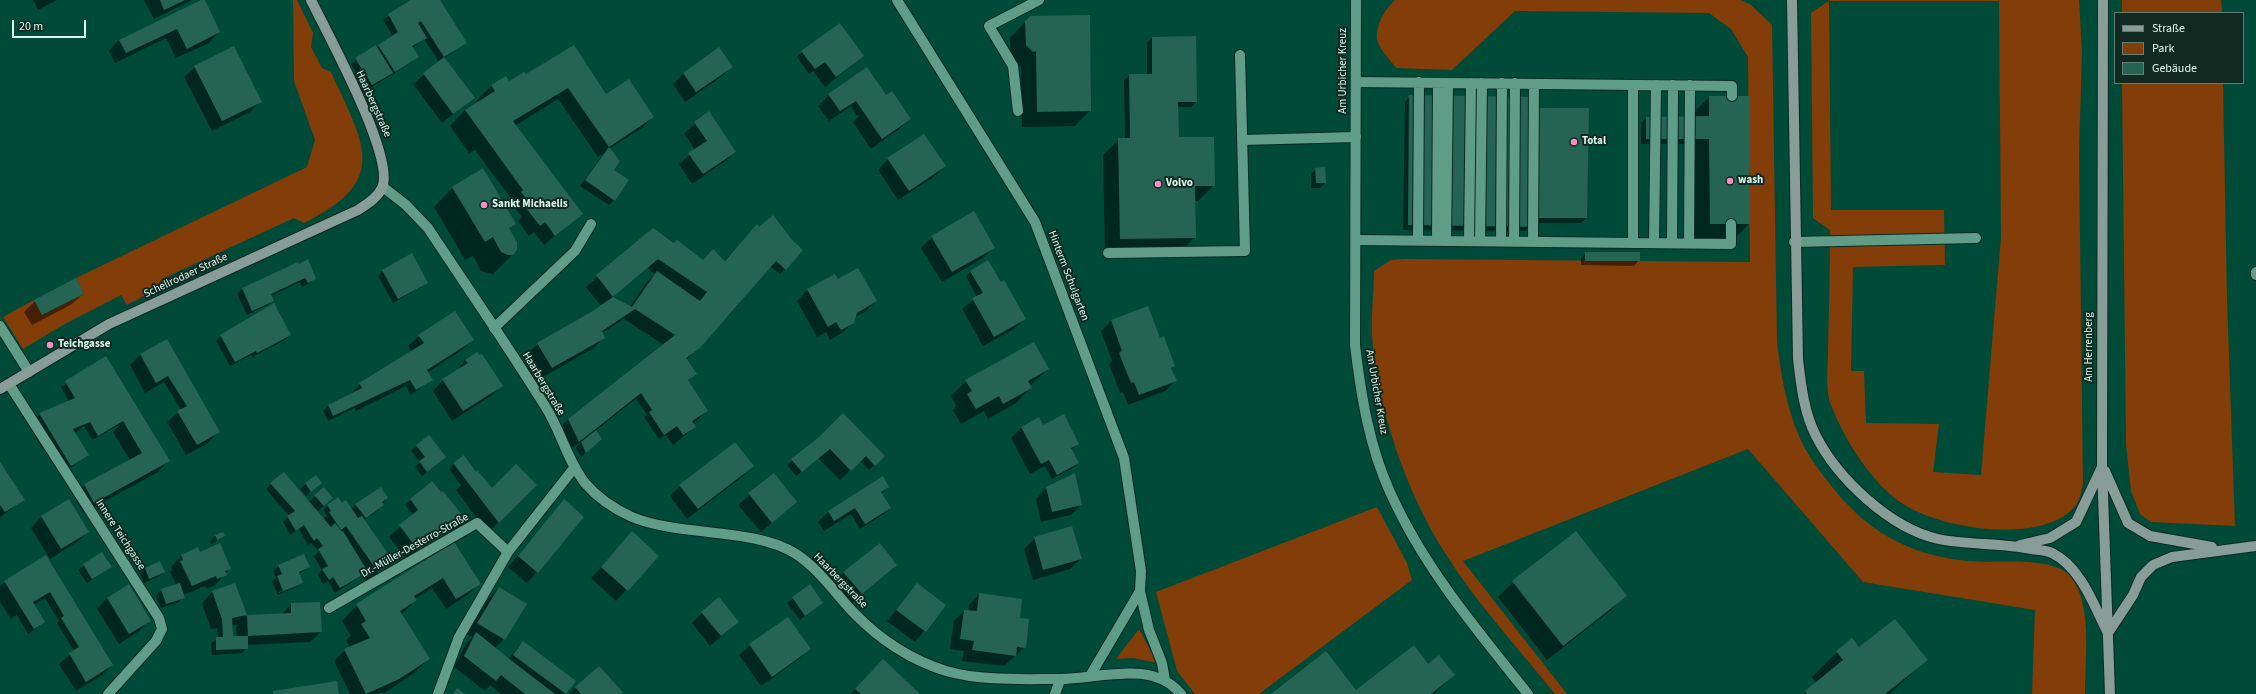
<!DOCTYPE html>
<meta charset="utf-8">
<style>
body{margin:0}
#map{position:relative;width:2256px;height:694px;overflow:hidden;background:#004a38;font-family:"Source Sans 3",sans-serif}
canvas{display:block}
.legend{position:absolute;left:2114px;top:12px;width:130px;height:72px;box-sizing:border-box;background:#102a22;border:1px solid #617d74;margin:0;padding:5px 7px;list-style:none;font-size:12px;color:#dbfaee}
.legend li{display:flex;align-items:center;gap:8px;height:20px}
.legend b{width:20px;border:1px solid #617d74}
.scale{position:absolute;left:12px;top:20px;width:74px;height:18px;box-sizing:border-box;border:2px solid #dbfaee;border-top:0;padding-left:5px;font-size:12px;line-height:14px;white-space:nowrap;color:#dbfaee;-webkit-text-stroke:3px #102a22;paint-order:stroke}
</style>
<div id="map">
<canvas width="2256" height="694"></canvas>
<ul class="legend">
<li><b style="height:5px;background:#889c98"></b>Straße</li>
<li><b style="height:11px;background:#823d08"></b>Park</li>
<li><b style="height:11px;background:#256452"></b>Gebäude</li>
</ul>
<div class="scale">20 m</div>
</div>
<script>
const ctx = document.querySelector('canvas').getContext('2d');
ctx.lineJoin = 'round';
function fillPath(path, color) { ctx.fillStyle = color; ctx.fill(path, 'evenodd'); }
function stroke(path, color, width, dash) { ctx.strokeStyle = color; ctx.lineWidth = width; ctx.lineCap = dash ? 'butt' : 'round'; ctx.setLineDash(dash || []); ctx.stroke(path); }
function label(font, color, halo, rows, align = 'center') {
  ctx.font = font + ' "Source Sans 3",sans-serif'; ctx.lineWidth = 4; ctx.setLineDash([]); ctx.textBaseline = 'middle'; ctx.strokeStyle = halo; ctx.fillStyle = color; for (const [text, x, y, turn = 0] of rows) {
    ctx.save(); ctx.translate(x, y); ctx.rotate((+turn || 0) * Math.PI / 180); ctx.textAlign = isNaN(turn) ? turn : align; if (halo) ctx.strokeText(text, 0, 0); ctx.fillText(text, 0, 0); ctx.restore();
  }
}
const green = new Path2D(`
 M293,0h4l16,33 -2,14 11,21 9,4c32,71 61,108 -27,151l-10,-5 -132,61 -9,12 -26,14 -6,-10 -58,30 -40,24 -20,-32 31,-17 9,15 41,-21 -8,-16 231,-111 8,-27 -21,-59z
 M1395,0h346l10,5 21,20 5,317c4,32 9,64 22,94 6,15 17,30 27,43 37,50 80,76 142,82 27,3 83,-6 102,15 23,26 15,85 15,118h-53l3,-84 -172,-28 -115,-133 -285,112 104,133h-12c-36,-45 -77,-89 -108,-138 -40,-61 -70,-148 -75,-221 -1,-21 2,-43 2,-64l17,-11 13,-1 346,3 -2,-205 -17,-28 -22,-16 -194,-2 -63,59 -56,-2c-5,-7 -13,-15 -17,-23 -7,-15 5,-35 16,-45z
 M1830,0h249l3,53 -3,99 4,333c-2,6 -3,15 -7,20 -32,41 -135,24 -173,-1 -31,-20 -59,-65 -72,-99 -6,-14 -3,-41 -3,-57 1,-39 2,-79 2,-118l-17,-12 -2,-205zM1829,1h170l2,236 -20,238 -48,-3 6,-48 -73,-1 -2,-52h-13l2,-104 92,-2 -1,-55h-113z
 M2122,0h99l1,13h-100z
 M2122,83h101l4,216 8,227 -84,-4 -11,-8 -9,-23 -5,-47z
 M1377,507l30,56 5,17 -153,114h-64l-18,-23 -21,-79z
 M1139,629l18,34 -24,-5 -17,1z`);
const shadow = new Path2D(`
 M33,0h24l-19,10z
 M144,0h48l-38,19z
 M203,0l16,32 -10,11 -33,15 -10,-20 -51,25 -6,-12 10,-11z
 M413,0h26l27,43 -22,15 29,40 -31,25 -29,-39 26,-22 -15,-23 -12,9 5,9 -5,5 -45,28 -16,-26 42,-28 -10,-16z
 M1025,22l65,88 -15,16 -53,1 -1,-61 -4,1 -6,-7 -1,-22z
 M1152,38l44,64 -5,5h-14l-1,32 38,46 -16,16h-4l1,36 -15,16 -75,1 -2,-99 16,-16h6l-1,-59 6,-5h17v-32z
 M719,49l13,17 -11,11 -36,25 -12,-18 10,-10z
 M802,52l61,4 -38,31 -12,-16 -4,3 -12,-17z
 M195,67l65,35 -10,10 -38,19 -28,-54z
 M525,75l81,20 47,22 -11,11 -33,21 5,51 -5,5 -29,-19 24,-33 -6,4 -40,-58 -43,27 67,88 -38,31 -10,-13 -5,4 -11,-15 4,-4 -11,-14 2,-2 -38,-51 -6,3 -19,-27 15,-16 12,-7 -1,-2 15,-15 14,-8 4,4z
 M829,95h56l25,24 -11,10 -28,20 -18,-27 8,-8 -4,2 -6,-10 -22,15 -11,-15z
 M1410,96l128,13 48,109 -5,5h-44l-5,8 -129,-1 2,-128z
 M1709,97l40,127 -15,15h-39l-1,-85h-10v-10h-43v-21l5,-5h48v-6z
 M709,113l26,39 -11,10 -32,22 -13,-20 16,-14 -11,-17z
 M888,159l56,7 -10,11 -36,23 -20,-30z
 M1316,169l9,14 -5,5h-9v-14z
 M453,187l61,36 -6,6 5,25 -20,20 -12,-3 -8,-15 -8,4 -31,-53z
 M757,226l28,43 -5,5 -10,-8 -37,45 -47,49 9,14 -7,7 19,30 -14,13 2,3 -22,18 -7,-10 -7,4 -15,-22 3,-2 -11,-16 -41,32 6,8 -20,18 -5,-9 7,-8 -15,11 -10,-21 10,-11 96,-74 -40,-26 -22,14 2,4 -10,11 -53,30 -14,-24 11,-10 63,-38 -15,-19 67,-58 50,32h21zM647,268l8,6 -9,9 -16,24 -18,-9z
 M932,237l62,10 -11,11 -41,24 -21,-34z
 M1586,253l53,7 -5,6 -53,-1v-7z
 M307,261l8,17 -5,5 -8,4 -2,-5 -29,14 2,4 -5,5 -21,10 -10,-21 5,-5z
 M383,270l43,12 -5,5 -28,16 -15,-27z
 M971,271l29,11 25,37 -11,10 -31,17 -21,-37 15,-12 -11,-21z
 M834,275l3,5 39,21 -11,11 -11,6 -1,4 -11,11 -12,7 -4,-8 -9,5 -20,-36 10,-11z
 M83,294l-11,10 -40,21 -8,-13 11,-11z
 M1111,321l48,18 15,27 -3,3 4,12 -10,10 -37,14 -5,-13 -3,1 -11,-29 3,-3 -11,-30z
 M290,335l-5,5 -33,17 -1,-2 -21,11 -14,-25 5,-5z
 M419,336l54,4 -11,10 -35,23 4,7 -20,15 -5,-9 -50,25 -1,-3 -27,13 -5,-10 5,-5 22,-11 10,-11 52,-32 -4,-6z
 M166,341l52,91 -10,11 -22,12 -19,-33 14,-12 -17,-28 -19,11 -15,-28 11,-11z
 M106,358l62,103 -10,11 -75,41 -9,-17 11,-11 45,-25 -17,-28 8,-8 -29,16 -8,-14 -10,8 14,20 -22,17 -17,-26 -7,3 -13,-23 11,-11 29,-12 -8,-15z
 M465,360l36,26 -10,10 -39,25 -19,-30 10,-11 13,-8z
 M1048,369l-18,17 1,2 -15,15 -28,16 -4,-8 -23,13 -8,-14 3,-4 -5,-10 15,-15z
 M1039,418l4,9 35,16 -7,7 7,13 -5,5 -21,11 -7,-13 -15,8 -19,-36 10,-10z
 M429,436l16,21 -23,19 -7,-9 5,-5 -9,-11z
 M819,439l65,17 -15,14 -9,-9 -20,19 -22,-22 -22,18 -9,-11z
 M0,463l23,37 -23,17z
 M454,464l21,9 17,17 43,-5 -47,48 -32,-43 5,-5 -12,-16z
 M752,466l-10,11 -55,42 -17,-23 10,-10z
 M774,474l22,28 -35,30 -23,-27z
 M315,476l6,7 -15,13 -6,-7z
 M882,478l6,9 -7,7 9,14 -5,5 -25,16 -9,-15 -27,17 -6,-9 10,-10z
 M432,483l28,32 -53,44 -18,-22 24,-22 -8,-10z
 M271,484l38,18 6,-6 12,7 -10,9 6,7 4,-3 -4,-6 5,-5 14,-1 9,5 5,-5 31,-6 -9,12 -14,10 28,41 -25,20 -4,-6 -28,18 -7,-12 -5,3 -5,-9 4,-5 -8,-14 5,-5 -8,-8 -3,2 -9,-16 -9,6 -7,-13 6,-6 -23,-27z
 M1046,488l35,17 -10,10 -30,7 -5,-23z
 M68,500l20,31 -11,11 -27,17 -19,-31 10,-11z
 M564,501l-27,71 -10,11 -19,-16z
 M632,533l25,23 -41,45 -25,-23z
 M216,536h8l-13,8 -1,-3z
 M1035,538l46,21 -11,10 -37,11 -9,-31z
 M453,543l26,40 -10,11 -23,15 -14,-21 -17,11 1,1 -15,15 28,44 -16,15 -30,20 -1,-2 -5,2h-27l-16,-33 11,-11 6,-2 -5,-8 5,-4 -9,-15 15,-16z
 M198,549l1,5 31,14 -15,17 -8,4 -2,-3 -22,9 -4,7 -18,6 -5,-13 6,-5 14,-5 -6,-13 2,-2 -1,-3 10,-11z
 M102,553l9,14 -24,16 -9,-13z
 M46,557l66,108 -11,11 -25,15 -17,-27 15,-13 -17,-28 2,-2 -14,-23 -11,7 10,17 -16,12 -11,-19 -6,4 -11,-17v-15l5,-5z
 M160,563l3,9 -5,5 -14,6 -4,-9 5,-5z
 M896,565l-45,39 -17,-21 10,-11z
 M279,566l30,1 -10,7 3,8 -5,5 -19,8 -6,-13 4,-4 -3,-7zM297,584v2l-18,7 -1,-1z
 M1513,582l112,14 -15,15 -63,49 -49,-63z
 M917,584l28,21 -30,37 -28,-21z
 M810,586l12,17 -22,17 -13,-17z
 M499,588l5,51 -9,9 13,11 15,-17 52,39 -10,13h-64l-11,-9 -5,6 -31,-24 12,-23 6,-7 -5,-3 21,-35z
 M212,592l33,23 -1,1 37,-1 10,-11 30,28 -11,10 -63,3v3l-5,5 -30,2 -1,-12 7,-5 -1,-10 -6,1 -9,-26zM238,625l-2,2 1,10h-5l-1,-11z
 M979,594l40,24 6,29 -21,19 -42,-5 2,-10 -14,-2 4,-28 10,-10h4l1,-6z
 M107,598l43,22 -11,11 -20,13 -22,-35z
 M702,613l36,9 -28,24 -18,-23z
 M750,645l60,4 -11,10 -38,27 -22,-31z
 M1859,649l67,11 -36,34h-87l13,-11 -4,-6 25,-25z
 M1428,665l26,10 -20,19h-162l84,-3z
 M599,667l21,27h-51l6,-6z
 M873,670l43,24h-65z`);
const building = new Path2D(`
 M160,0h25l-21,10z
 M201,0h4l15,32 -33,17 -10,-20 -51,24 -7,-13z
 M411,0h29l27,43 -23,14 31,41 -22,16 -30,-41 21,-16 -23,-36 -3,2 9,15 -15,8 7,11 -24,15 -17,-27 20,-13 -10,-18z
 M1090,15l1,96 -54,1 -1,-61 -3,1 -7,-7 -1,-24 6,-5z
 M840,23l24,33 -28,21 -11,-15 -10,7 -14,-18z
 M1196,36l1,66h-19l1,35h35l1,49h-20l1,52 -76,1 -2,-101h12l-1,-64h23v-37z
 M376,45l17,28 -21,12 -17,-27z
 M574,45l32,49 23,-15 25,38 -45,30 11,14 -6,9 15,10 -14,21 -30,-21 24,-33 -41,-59 -55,33 70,93 -28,22 -10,-14 -5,4 -13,-17 5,-3 -11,-14 2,-2 -58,-80 30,-19 -4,-6 15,-9 3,5 15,-9 2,2z
 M234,46l28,56 -40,19 -28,-55z
 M719,47l14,20 -37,25 -13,-19z
 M867,67l19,28 6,-4 19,28 -29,20 -26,-38 -16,10 -12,-17z
 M1409,95l130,2v11h50l-2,110h-49v9l-130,-2z
 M1709,96h40l1,128h-40l-1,-85h-63v-22l63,-1z
 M709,111l27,41 -33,22 -15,-21 19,-12 -13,-19z
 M924,134l22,32 -37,25 -22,-33z
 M1325,167l1,16h-10l-1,-15z
 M483,168l33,56 -7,4 8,14v8l-4,5h-5l-7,-3 -8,-15 -8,5 -33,-55z
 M974,211l21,37 -43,24 -21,-36z
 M773,215l20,26 10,9 -17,20 -10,-9 -76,87 -14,10 11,16 -9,6 20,31 -16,10 4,6 -13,8 -6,-9 -13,9 -15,-23 3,-2 -11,-17 -62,49 -11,-23 107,-84 -40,-26 -33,22 3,7 -53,30 -15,-25 54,-31 22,-15 -17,-22 57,-47 21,15 3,-3 26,20 10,-11 12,12 32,-37 2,3zM658,259l49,33 -7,9 -43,-30 -25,36 -19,-10z
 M1585,252h55v9h-55z
 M412,253l16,30 -30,16 -16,-29z
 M308,259l8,20 -8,4 -3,-5 -34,16 3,7 -22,10 -10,-23 56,-26 1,2z
 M988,260l13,22 3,-2 22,39 -32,18 -22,-39 11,-5 -13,-22z
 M858,268l19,33 -20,12 -3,10 -13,7 -5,-8 -8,5 -21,-38 28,-15 3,5z
 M76,278l8,16 -42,21 -8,-15z
 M274,303l17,32 -34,18 -1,-2 -21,11 -15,-27z
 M1148,306l12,32 4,-2 11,30 -4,2 6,13 -38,14 -5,-13 -3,1 -12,-30 3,-2 -11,-31z
 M455,311l19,29 -47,30 6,10 -17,10 -6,-10 -77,36 -5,-11 34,-17 -3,-5 65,-40 -6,-8z
 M167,339l53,93 -23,13 -20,-34 10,-5 -19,-30 -12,7 -16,-29z
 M1034,342l15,27 -21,12 4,7 -29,16 -4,-8 -23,13 -9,-15 5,-3 -7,-11z
 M477,352l2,3 3,-1 21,32 -40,25 -21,-32 26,-16 -3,-3z
 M106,356l64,105 -76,42 -10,-19 58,-31 -19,-32 -25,15 -8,-14 -17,7 16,26 -18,11 -32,-53 36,-15 -10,-17z
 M843,413l42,43 -10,10 -9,-10 -15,15 -21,-22 -28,23 -11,-13 28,-22z
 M1064,414l15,30 -8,4 8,15 -22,12 -8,-15 -8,4 -20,-37 18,-10 4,8z
 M596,430l6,9 -16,14 -5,-11z
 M429,435l17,22 -19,15 -8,-11 6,-4 -9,-12z
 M735,442l19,24 -56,43 -19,-24z
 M464,455l12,17 1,-2 15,18 24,-24 21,21 -38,38 -46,-60z
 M0,462l25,38 -20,12 -5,-7z
 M284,472l47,55 4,-4 8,10 -1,-2h1l25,41 -28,16 -7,-11 -4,3 -7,-11 6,-3 -10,-17 5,-3 -6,-8 -3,3 -10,-16 -8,6 -9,-15 8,-5 -25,-28z
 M774,473l23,29 -25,21 -24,-30z
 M1075,473l7,32 -30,7 -6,-25z
 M316,475l6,8 -11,9 -6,-9z
 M883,476l6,11 -8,5 10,16 -26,16 -10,-16 -21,13 -6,-10z
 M432,481l9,11 2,-1 19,24 -44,35 -19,-25 19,-15 -8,-11z
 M324,487l9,11 -9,8 -10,-11z
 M381,487l7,11 -6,4 2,3 -18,13 -11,-14z
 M338,497l4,6 4,-3 12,18 4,-2 31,45 -15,11 -32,-46 -5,4 -12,-18 2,-1 -4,-6z
 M69,499l20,33 -28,17 -20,-33z
 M564,499l20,18 -46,56 -20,-17z
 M1072,526l10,33 -39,11 -9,-33z
 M632,531l27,25 -31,35 -27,-24z
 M1576,531l51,65 -64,50 -51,-65z
 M223,532l2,4 -8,4 -2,-5z
 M454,542l27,42 -25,15 -13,-21 -29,18 3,4 -17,11 30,48 -31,20 -33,15 -22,-45 26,-11 -9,-14 5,-3 -10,-17z
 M220,543l11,26 -6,2 2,4 -10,4 -1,-3 -24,10 -12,-25 3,-1 -2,-5 17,-8 2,5z
 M880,543l17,22 -35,29 -19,-22z
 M102,552l10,15 -20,12 -9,-15z
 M304,554l6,13 -11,5 4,11 -20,8 -6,-15 5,-2 -4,-9z
 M46,555l67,110 -27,17 -17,-29 10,-6 -18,-29 3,-2 -14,-24 -17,10 12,20 -11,7 -30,-48z
 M160,561l5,11 -16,7 -4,-11z
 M180,583l5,15 -19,6 -5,-15z
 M235,583l12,32 -15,3 1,18h15v13l-32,1v-13h7l-1,-18 -10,-28z
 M917,583l29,22 -20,27 -30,-22z
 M129,584l22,37 -22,13 -22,-36z
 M810,584l13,19 -18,13 -13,-19z
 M499,587l28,17 -22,36 -28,-17z
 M979,593l43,6 -2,19 9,1 -3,29 -9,-1 -1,9 -44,-6 2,-9 -14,-2 4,-29 13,1z
 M719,597l20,25 -18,14 -20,-24z
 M320,602l2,30 -74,4 -1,-21 44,-2v-10z
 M788,617l23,32 -39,28 -23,-33z
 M1895,619l33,41 -43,34h-78l-2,-3 38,-31 -7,-9 16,-13 7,9z
 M476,632l36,29 43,33h-30l-24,-19 -5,6 -32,-25z
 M523,641l53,40 -10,13 -53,-39z
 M1414,645l14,19 11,-9 16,20 -24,19h-160l55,-43 30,39z
 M883,659l36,34 -1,1h-57l-6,-5z
 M599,666l24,26 -2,2h-40l-6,-7z
 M337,681l2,13h-66v-3z
 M457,688l8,6h-12z`);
const lane = new Path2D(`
 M1356,82l376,4v10
 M1633,85v158
 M1018,111l-5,-45 -24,-40 50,-26
 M1242,140l114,-3
 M1356,240l375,4v-20
 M1418,240l1,-158
 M1437,240l1,-157
 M1446,241l2,-158
 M1469,241l2,-158
 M1480,241l2,-158
 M1501,241l1,-158
 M1514,241l1,-158
 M1533,242l1,-158
 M1794,242l182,-4
 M1654,243l2,-158
 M1672,243l1,-158
 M1689,243l1,-158
 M1108,253l137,-2 -5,-196
 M2256,272v3
 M494,328l81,-77 16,-27`);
const street = new Path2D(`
 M897,0l138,222 89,236 17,113 -1,20 -50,85
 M1356,0l-1,345c6,50 14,101 35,147 34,76 87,138 138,202
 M383,187l23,18 22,23c39,59 80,118 117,178 16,25 22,54 40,77 12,14 29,26 47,34 48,20 121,10 164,37 23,15 39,39 57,58 26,27 58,48 93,59 35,10 76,8 111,8 40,1 94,-21 124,15
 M0,326l29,46
 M9,384l150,234 3,11 -6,12 -48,53
 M1140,591l9,39 13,33 3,17
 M329,608l148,-85 31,29
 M438,694l21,-57 49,-85 66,-84
 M1055,694l5,-14`);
const secondary = new Path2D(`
 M1792,0l6,359c3,26 6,54 18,77 22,43 74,92 122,103 29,6 63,4 93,10 6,1 15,1 21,4 29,14 42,53 56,80
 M2103,0l-1,466 8,228
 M0,389l109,-65 249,-114c9,-6 19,-12 24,-22 14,-30 -55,-155 -71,-188
 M2105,471l23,52 22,13 62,11
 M2020,545l30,-7 26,-16 26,-55
 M2108,633l25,-38 8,-18 12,-12 19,-8 84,-11`);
const markers = [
 [1574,142,4,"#fb8fc4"],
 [1730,181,4,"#fb8fc4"],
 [1158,184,4,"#fb8fc4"],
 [484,205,4,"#fb8fc4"],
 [50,345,4,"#fb8fc4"]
];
const streetNames = [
 ["Am Urbicher Kreuz",1344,71,-90],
 ["Haarbergstraße",373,104,66],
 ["Schellrodaer Straße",186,276,-25],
 ["Hinterm Schulgarten",1068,276,69],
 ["Am Herrenberg",2090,347,-90],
 ["Haarbergstraße",543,384,59],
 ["Am Urbicher Kreuz",1376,392,80],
 ["Innere Teichgasse",120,535,57],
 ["Dr.-Müller-Desterro-Straße",415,546,-29],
 ["Haarbergstraße",840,581,46]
];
const poiNames = [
 ["Total",1582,142],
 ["wash",1738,181],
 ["Volvo",1166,184],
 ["Sankt Michaelis",492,205],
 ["Teichgasse",58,345]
];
fillPath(green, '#823d08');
fillPath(shadow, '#0007');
fillPath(building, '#256452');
stroke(lane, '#0a2b21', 12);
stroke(street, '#0a2b21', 12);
stroke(secondary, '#0a2b21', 12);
stroke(lane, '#609d88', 10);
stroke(street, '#609d88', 10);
stroke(secondary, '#889c98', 10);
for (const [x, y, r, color] of markers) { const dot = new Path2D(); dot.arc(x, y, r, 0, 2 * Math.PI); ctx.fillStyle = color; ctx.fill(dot); stroke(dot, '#102a22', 1.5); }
label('11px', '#dbfaee', '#102a22', streetNames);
label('bold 11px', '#dbfaee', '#102a22', poiNames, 'left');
</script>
